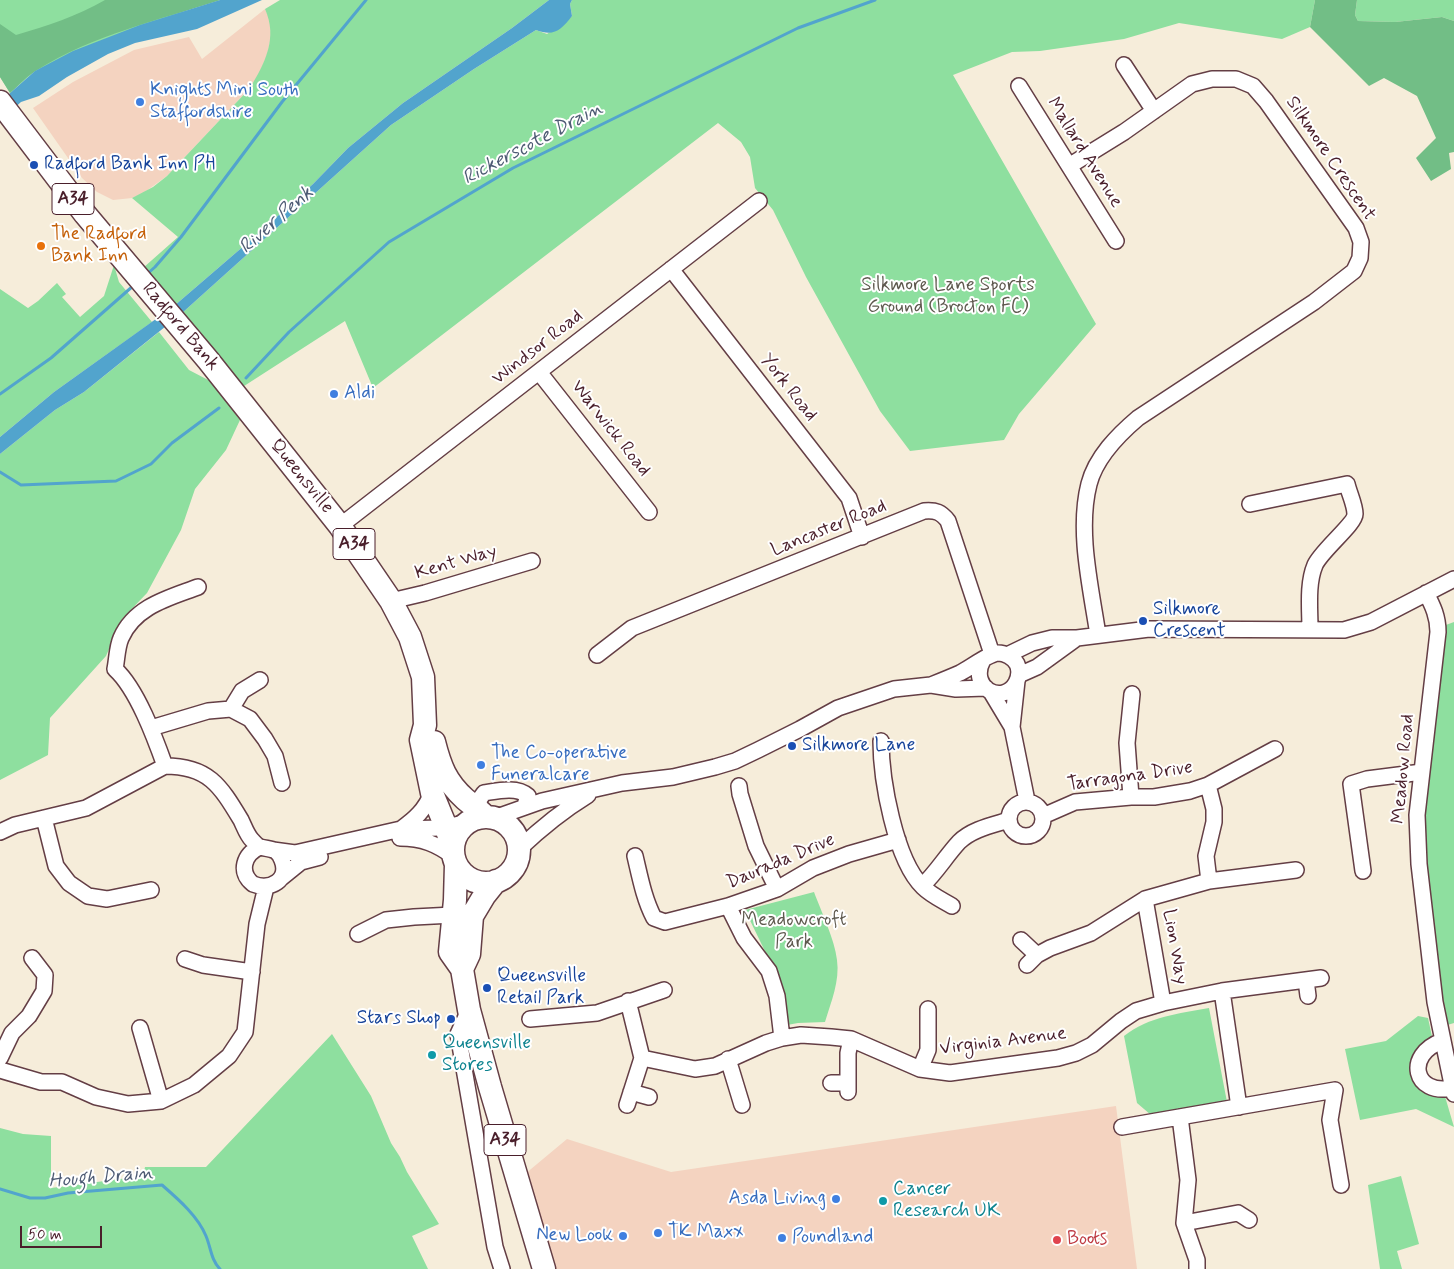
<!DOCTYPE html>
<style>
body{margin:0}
#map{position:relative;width:1454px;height:1269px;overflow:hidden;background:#f6edda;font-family:Mynerve,sans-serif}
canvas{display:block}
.scale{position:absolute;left:20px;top:1226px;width:82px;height:22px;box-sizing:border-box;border:2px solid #4a1f2b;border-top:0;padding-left:6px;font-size:15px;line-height:18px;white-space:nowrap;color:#4a1f2b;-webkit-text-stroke:4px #fff;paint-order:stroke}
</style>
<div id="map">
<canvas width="1454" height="1269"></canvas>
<div class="scale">50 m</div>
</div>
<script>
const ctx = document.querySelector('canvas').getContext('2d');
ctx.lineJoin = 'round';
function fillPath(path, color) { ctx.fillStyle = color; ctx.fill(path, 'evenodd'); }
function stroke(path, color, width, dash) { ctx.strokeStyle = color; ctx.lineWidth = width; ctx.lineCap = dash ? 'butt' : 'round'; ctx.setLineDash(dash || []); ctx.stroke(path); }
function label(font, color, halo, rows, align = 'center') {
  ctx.font = font + ' Mynerve,sans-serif'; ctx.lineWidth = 4; ctx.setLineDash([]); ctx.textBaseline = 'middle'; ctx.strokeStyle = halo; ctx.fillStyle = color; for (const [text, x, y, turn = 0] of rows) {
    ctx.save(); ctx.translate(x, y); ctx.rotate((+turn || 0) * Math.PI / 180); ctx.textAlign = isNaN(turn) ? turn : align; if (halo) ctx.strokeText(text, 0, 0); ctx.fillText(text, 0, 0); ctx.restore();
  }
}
const built = new Path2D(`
 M265,9l5,10 1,18 -4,18 -7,17 -10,16 -83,88 -25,18 -10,4 -19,2 -16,-8 -15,-14 -49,-70 40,-26 61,-32 55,-13 13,22z
 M1116,1106l21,163h-585l-27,-95 42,-35 104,33z`);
const green = new Path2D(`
 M0,0h220l-35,11 -150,60 -25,22 -10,-16z
 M280,0h269l-37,28 -109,75 -55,45 -35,36 -53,48 -86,74 -31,-38 35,-31 -46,-39 21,-11 14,-11 83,-88c15,-25 28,-50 15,-79z
 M572,0h743l-5,27 -28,12 -103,-16 -55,16 -84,12 -28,1 -59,23 143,249 -77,90 -15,26 -94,11 -30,-40 -74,-134 -33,-67 -18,-22 -5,-31 -9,-15 -23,-19 -345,265 -28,-67 -104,67 -60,-74 210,-189 83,-56 62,-39 11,4 25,-18 -2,-12z
 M1357,0h97v21l-12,-4 -47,5 -37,-1 -3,-6z
 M114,265l5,17 33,40 -98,70 -54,45v-148l28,19 10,-7 19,-18 9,11 -4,3 18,20 24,-21z
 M159,332l30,38 23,12 28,38 -14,30 -31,39 -14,41 -34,63 -25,26 -16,37 -56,62 -2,37 -48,25v-326l55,-44 29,-18z
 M1454,622v401l-10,3 -14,-111 -8,-100 21,-189z
 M814,892c7,19 21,48 23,68 3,21 -6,42 -12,62l-27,1 -11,2 -11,-51 -31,-64z
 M1209,1008l18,94 -76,13 -14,-12 -13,-67c26,-20 54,-22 85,-28z
 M1418,1016l10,2 5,23 -18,23 29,29 10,34 -38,-18 -56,11 -15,-71 41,-8z
 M332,1034l39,62 20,47 9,14 7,15 32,52 -27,12 16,33h-428v-141l23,6 28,2v52l92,-12 2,-9h61z
 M1401,1176l18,68 -22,7 5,18h-22l-12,-84z`);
const forest = new Path2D(`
 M105,0h115c-61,20 -127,35 -183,70 -10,6 -18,15 -27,23l-10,-16v-53l16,11c31,-9 61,-19 89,-35z
 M1315,0h42l-2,15 3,6 37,1 47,-5 12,4v131l-5,1 2,16 -20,12 -15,-23 20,-20 -19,-42 -33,-18 -15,8 -59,-59z`);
const water = new Path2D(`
 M220,0h42l-65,29 -62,14 -27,11 -41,23 -28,19 -18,6 -21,19v-19l35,-31 38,-20 67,-26z
 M549,0h23l-2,4 2,12c-11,14 -18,21 -36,14l-62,39 -83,56 -210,189 -97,78 -29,18 -55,44v-17l54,-45 120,-86 86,-74 53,-48 35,-36 55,-45 109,-75z`);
const stream = new Path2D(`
 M146,275l9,-8 26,-30 101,-135 84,-102
 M246,378l43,-46 100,-90 124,-74 285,-140 77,-28
 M0,394l51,-36 82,-72
 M0,472l21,13 95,-4 35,-17 21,-21 47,-35
 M0,1189l30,9h15l23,-5 94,-8c16,14 36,31 44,51 5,12 5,24 14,33`);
const minor = new Path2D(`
 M1124,65l30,46
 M1019,86l97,155
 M1069,166l55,-34 68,-48 20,-5h24l17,7 13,15 90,127 5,14 -1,16 -6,13 -40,31 -176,116c-20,17 -42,39 -49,66 -12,47 2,104 9,151
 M671,269l178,229 13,39
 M539,372l110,140
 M1250,504l97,-20c2,9 8,21 8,30 0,10 -34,37 -40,51 -8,19 -5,44 -5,65
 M340,526l419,-325
 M1426,593c7,13 12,24 12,39l-21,183 2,49 16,138 19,92
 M391,601l34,-8 107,-32
 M597,655l35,-27 292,-117c12,-1 17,1 24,10l44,133
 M1007,655l25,-12 20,-5h25l72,-9 195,1 27,-8 83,-43
 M1019,675l18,-8 40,-29
 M931,685c10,-4 20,-8 29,-12 10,-5 28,-19 38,-20 7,0 15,4 19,11 3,6 2,13 -1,19 -13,23 -48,5 -33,-23
 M991,692l21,35 15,74
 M231,709l19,10 15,20 10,17 7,27
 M231,709l11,-18 18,-11
 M1012,727l5,-46
 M151,728l57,-17 23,-2
 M881,741c0,38 14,119 42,146 8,8 19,13 29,19
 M165,766c-10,-28 -28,-77 -50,-97 2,-10 2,-22 6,-31 14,-32 48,-40 77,-51
 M1208,785l6,24v13l-8,34 3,25
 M739,786l1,8 16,52 21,43
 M1131,797l-4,-54 5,-49
 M1009 819a17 17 0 1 1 34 0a17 17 0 1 1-34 0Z
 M480,811l-1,-11 5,-7c13,-2 33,-7 44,3l-3,9
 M1043,816l32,-14 56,-5h23l36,-6 18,-6 67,-36
 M44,818l12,48 13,17 19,13 19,3 44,-9
 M494,818l48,-17 80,-18 51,-6 42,-10 20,-6 23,-11 42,-21 38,-21 56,-19 37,-4 25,4 30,-1
 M401,829c14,-10 24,-19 31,-36
 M0,832l15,-7 71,-17 79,-42c43,0 55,19 76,54 3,6 6,15 11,20 2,2 6,7 8,7 10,3 17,0 22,13 8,20 -12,31 -29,24 -15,-12 -9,-30 7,-37
 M400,838c22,0 37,6 54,19
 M519,849c21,-20 43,-38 69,-54
 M273,850l22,3 106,-24 39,-1 29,-6
 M635,856c5,21 9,43 19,62l11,4 63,-16 49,-17 36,-21 36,-14 49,-14
 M1363,871l-12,-87 16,-5 55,-7
 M280,879l21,-17 19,-5
 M922,886c14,-13 24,-30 37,-44 13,-13 34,-17 50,-22
 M1145,899l18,104
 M728,906l16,32 25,33 8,25 5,42
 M358,934l28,-14 28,-3 39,-2
 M1021,940l16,15
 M185,959l18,6 49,7
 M1027,965l10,-10 13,-7 41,-15 54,-34 64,-18 87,-11
 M1306,980l2,16
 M1222,991l17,116
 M469,1010l-11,24 37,213 7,22
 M530,1019l67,-6 67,-23
 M140,1028l21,73
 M1442,1041c-38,14 -28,55 10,47
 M0,1058l12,-25 17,-17 15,-25 1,-16 -13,-17
 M642,1058l53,11 20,-3 51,-23 16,-5 19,-3 30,2 20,2 69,30 30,4 108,-15 18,-5 16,-8 29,-24 15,-10 27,-8 59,-12 99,-13
 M728,1059l14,46
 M920,1069l8,-19v-41
 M0,1070l41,12h21l34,15 32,7 33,-3 33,-16 35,-29 16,-24 12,-108 9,-37
 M831,1083h17
 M631,1092l18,5
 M848,1092v-39l3,-14
 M627,1105l15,-47 -14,-57
 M1180,1117l8,63 -4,43 13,37v9
 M1122,1127l213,-37 -5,30 11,65
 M1184,1223l54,-10 11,7`);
const highway = new Path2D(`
 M0,102l85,112 123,146 132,166 51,75 19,36 13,40 2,48 -4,15 11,53 14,34 7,23
 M434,742c6,24 12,40 31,57 7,6 14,11 21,18
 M453 850a33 33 0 1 1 66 0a33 33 0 1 1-66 0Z
 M456,864l-1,36 -5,52 12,17 7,41 21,77 54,182
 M462,969l7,-15 3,-38 12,-20 12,-15`);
const markers = [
 [140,102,5,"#3f7fe0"],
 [34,165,5,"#1a4fb4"],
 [41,246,5,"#e8710a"],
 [334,394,5,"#3f7fe0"],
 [1143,621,5,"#1a4fb4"],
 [792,746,5,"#1a4fb4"],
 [481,765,5,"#3f7fe0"],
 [487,988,5,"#1a4fb4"],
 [451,1019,5,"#1a4fb4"],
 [432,1055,5,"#0f9aa8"],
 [836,1199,5,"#3f7fe0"],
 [883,1201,5,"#0f9aa8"],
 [658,1233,5,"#3f7fe0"],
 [623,1236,5,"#3f7fe0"],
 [782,1238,5,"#3f7fe0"],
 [1057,1240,5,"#e0444e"]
];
const shields = [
 [73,199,42],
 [354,544,42],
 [505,1140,42]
];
const shieldNames = [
 ["A34",73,199],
 ["A34",354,544],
 ["A34",505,1140]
];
const shopNames = [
 ["Knights Mini South",150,91],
 ["Staffordshire",150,113],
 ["Aldi",344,394],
 ["The Co-operative",491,754],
 ["Funeralcare",491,776],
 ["Asda Living",826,1199,"right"],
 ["TK Maxx",668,1233],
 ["New Look",613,1236,"right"],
 ["Poundland",792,1238]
];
const streetNames = [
 ["Mallard Avenue",1084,153,58],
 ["Silkmore Crescent",1330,159,56],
 ["Radford Bank",180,327,50],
 ["Windsor Road",538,348,-38],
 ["York Road",788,388,52],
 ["Warwick Road",610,429,52],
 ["Queensville",301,477,51],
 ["Lancaster Road",829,529,-22],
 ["Kent Way",456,563,-16],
 ["Meadow Road",1404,769,-85],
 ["Tarragona Drive",1130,777,-8],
 ["Daurada Drive",781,862,-23],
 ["Lion Way",1174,947,80],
 ["Virginia Avenue",1003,1042,-7]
];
const transitNames = [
 ["Radford Bank Inn PH",44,165],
 ["Silkmore",1153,610],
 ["Crescent",1153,632],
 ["Silkmore Lane",802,746],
 ["Queensville",497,977],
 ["Retail Park",497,999],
 ["Stars Shop",441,1019,"right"]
];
const foodNames = [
 ["The Radford",51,235],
 ["Bank Inn",51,257]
];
const parkNames = [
 ["Silkmore Lane Sports",948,286],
 ["Ground (Brocton FC)",948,308],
 ["Meadowcroft",794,921],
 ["Park",794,943]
];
const cultureNames = [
 ["Queensville",442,1044],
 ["Stores",442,1066],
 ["Cancer",893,1190],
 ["Research UK",893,1212]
];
const healthNames = [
 ["Boots",1067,1240]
];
const waterNames = [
 ["Rickerscote Drain",533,144,-28],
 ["River Penk",277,221,-41],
 ["Hough Drain",101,1178,-5]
];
fillPath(built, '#f4d3c0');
fillPath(green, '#8edf9f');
fillPath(forest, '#72be86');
fillPath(water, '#52a4cd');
stroke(stream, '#52a4cd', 3);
stroke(minor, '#643e45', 18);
stroke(highway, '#643e45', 25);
stroke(minor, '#fff', 15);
stroke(highway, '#fff', 22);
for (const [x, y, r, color] of markers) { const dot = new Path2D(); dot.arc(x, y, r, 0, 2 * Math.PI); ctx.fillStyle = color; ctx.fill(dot); stroke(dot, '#fff', 2); }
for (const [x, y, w] of shields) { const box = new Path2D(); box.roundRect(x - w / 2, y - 15.5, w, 31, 4); ctx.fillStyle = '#fff'; ctx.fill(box); stroke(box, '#4a1f2b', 1); }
label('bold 18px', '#4a1f2b', null, shieldNames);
label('19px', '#366cbe', '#fff', shopNames, 'left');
label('19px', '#4a1f2b', '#fff', streetNames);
label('19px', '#164399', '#fff', transitNames, 'left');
label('19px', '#c56008', '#fff', foodNames, 'left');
label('19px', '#5e594e', '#fff', parkNames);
label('19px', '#0d838f', '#fff', cultureNames, 'left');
label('19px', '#be3a42', '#fff', healthNames, 'left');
label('italic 20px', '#4e5b74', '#fff', waterNames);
</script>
